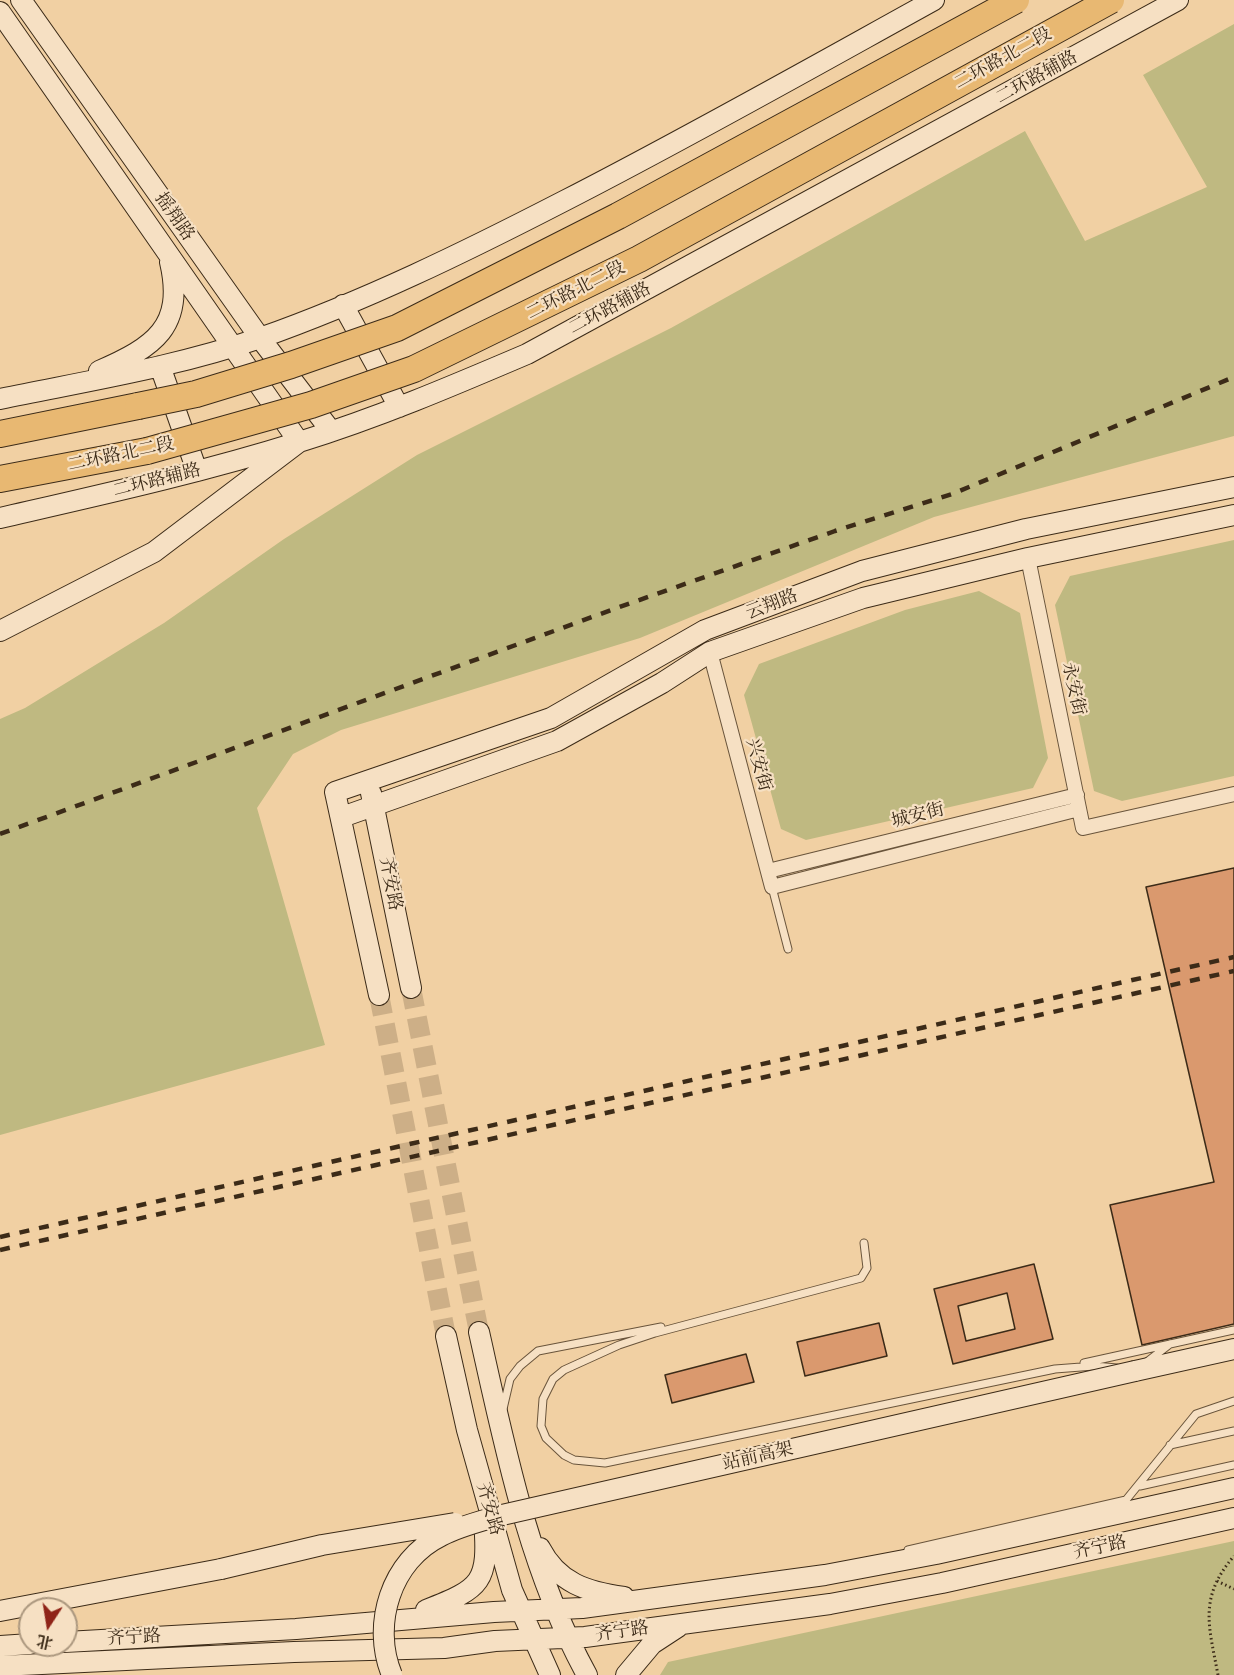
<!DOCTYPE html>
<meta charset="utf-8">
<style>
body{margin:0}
#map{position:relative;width:1234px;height:1675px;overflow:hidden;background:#f1d0a3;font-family:"Gentium Book Plus","Noto Serif SC",serif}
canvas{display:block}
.north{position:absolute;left:18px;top:1597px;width:60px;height:60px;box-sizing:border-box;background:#f6e0c3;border:2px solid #ac987f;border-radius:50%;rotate:192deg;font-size:16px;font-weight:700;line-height:24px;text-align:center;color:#3c2b18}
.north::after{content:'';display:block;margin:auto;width:21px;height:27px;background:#8f2418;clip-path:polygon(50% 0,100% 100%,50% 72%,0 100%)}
</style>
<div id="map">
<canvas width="1234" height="1675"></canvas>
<div class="north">北</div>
</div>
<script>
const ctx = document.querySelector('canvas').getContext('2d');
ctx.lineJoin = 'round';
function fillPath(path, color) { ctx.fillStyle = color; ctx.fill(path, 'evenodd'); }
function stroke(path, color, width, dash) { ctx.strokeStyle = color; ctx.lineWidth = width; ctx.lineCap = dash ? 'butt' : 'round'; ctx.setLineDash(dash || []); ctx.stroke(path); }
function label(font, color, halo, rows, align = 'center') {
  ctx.font = font + ' "Gentium Book Plus","Noto Serif SC",serif'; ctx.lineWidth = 4.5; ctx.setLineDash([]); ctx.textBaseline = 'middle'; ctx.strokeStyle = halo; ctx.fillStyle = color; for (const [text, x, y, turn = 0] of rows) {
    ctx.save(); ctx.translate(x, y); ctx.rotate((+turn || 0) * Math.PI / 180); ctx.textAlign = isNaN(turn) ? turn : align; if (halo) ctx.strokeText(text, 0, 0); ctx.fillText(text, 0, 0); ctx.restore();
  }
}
const green = new Path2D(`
 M1234,24v412l-300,81 -294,121 -299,92 -48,24 -36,54 68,237 -325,90v-416l25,-11 139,-85 120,-84 133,-84 254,-127 354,-197 60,110 122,-54 -64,-112z
 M1234,540v236l-112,25 -28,-10 -39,-186 15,-29z
 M979,591l41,22 28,145 -15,30 -227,52 -25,-11 -37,-134 15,-31 146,-54z
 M1234,1541v134h-574l8,-13z`);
const building = new Path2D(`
 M1234,868v456l-92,21 -32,-140 104,-23 -68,-295z
 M1034,1264l19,75 -100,25 -19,-75zM1007,1293l8,36 -49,12 -8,-35z
 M879,1323l8,33 -82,20 -8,-34z
 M746,1354l8,28 -82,21 -7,-28z`);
const secondaryTunnel = new Path2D(`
 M411,988l68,344
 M379,995l67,341`);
const path = new Path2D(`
 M1217,1581l17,8
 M1218,1675c-9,-49 -20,-77 16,-119`);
const lane = new Path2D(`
 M772,887l16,62
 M864,1243l3,25 -6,10 -206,55 -36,12 -55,25 -11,9 -10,20 -2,27 5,12 18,17 10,5 31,3 450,-94 39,-3 23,2
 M1148,1361l22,-17
 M1084,1363l150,-33
 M503,1409l7,-30 10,-13 18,-15 123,-24
 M1170,1445l64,-14
 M1140,1486l94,-21
 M908,1550l218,-50 70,-86 38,-13`);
const street = new Path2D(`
 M1028,558l55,270 151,-34
 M710,652l62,235 307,-78
 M768,871l309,-76`);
const secondary = new Path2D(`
 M21,0l239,338 71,93
 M0,12l299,430 -145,110 -154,79
 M343,305l56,102
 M160,366l37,105
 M99,371c55,-24 86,-44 71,-109
 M0,399c87,-18 176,-32 260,-61 105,-37 205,-86 304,-137 125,-64 247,-133 370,-201
 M0,518c100,-23 200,-45 299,-76 78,-24 153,-56 228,-88l651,-354
 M371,793l40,195
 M342,817l215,-76 105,-58 48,-31 153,-54 165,-40 206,-43
 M379,995l-44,-203 216,-74 154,-88 157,-59 164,-42 208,-42
 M479,1332c26,116 50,238 108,343
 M446,1336l21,94 45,160 38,85
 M1135,1371l99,-22
 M540,1548c18,35 47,44 84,49
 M426,1610c56,-22 63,-27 58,-90
 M0,1611l221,-42
 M66,1642l230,-13 198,-17 88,-4 243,-33 111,-21 298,-66
 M0,1646l30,-2
 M0,1666l294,-14 150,-4 51,-7 90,-4 245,-33 112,-21 292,-65
 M626,1675l26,-31 26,-17`);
const highway = new Path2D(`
 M0,434l138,-28
 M0,479l147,-28`);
const rail = new Path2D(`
 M0,834l614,-225 221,-78 117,-37 282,-117
 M0,1237l1234,-280
 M0,1250l1234,-279`);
const secondaryBridge = new Path2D(`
 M221,1569l101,-24 133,-22
 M392,1675c-21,-50 -1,-115 49,-139 19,-10 41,-15 61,-21l633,-144`);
const highwayBridge = new Path2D(`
 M138,406l58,-12 95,-29 106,-37 221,-112 398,-216
 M147,451l164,-46 103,-36 225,-110 472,-259`);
const streetNames = [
 ["二环路北二段",1003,59,-29],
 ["二环路辅路",1037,78,-29],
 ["摇翔路",174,217,55],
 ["二环路北二段",576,291,-27],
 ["二环路辅路",610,309,-28],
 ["二环路北二段",121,455,-12],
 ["二环路辅路",157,481,-14],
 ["云翔路",772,605,-21],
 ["永安街",1073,689,78],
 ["兴安街",758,765,75],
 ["城安街",918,816,-14],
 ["齐安路",390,884,79],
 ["站前高架",758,1457,-13],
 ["齐安路",489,1509,74],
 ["齐宁路",1100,1548,-12],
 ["齐宁路",622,1632,-8],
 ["齐宁路",134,1638,-3]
];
fillPath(green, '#bfb981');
fillPath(building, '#da996e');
stroke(building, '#3c2b18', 1.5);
stroke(secondaryTunnel, '#cdaf87', 20, [20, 10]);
stroke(lane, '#69543b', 9);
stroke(street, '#69543b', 16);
stroke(secondary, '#3c2b18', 22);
stroke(highway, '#3c2b18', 28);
stroke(path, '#3c2b18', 3, [1.5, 3]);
stroke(lane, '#f6e0c3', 7);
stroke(street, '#f6e0c3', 14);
stroke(secondary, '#f6e0c3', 20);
stroke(highway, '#e8b872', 26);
stroke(rail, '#3c2b18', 4.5, [10, 10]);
stroke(secondaryBridge, '#3c2b18', 22, []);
stroke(highwayBridge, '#3c2b18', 28, []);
stroke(secondaryBridge, '#f6e0c3', 20);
stroke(highwayBridge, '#e8b872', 26);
label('18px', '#3c2b18', '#f6e0c3', streetNames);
</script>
